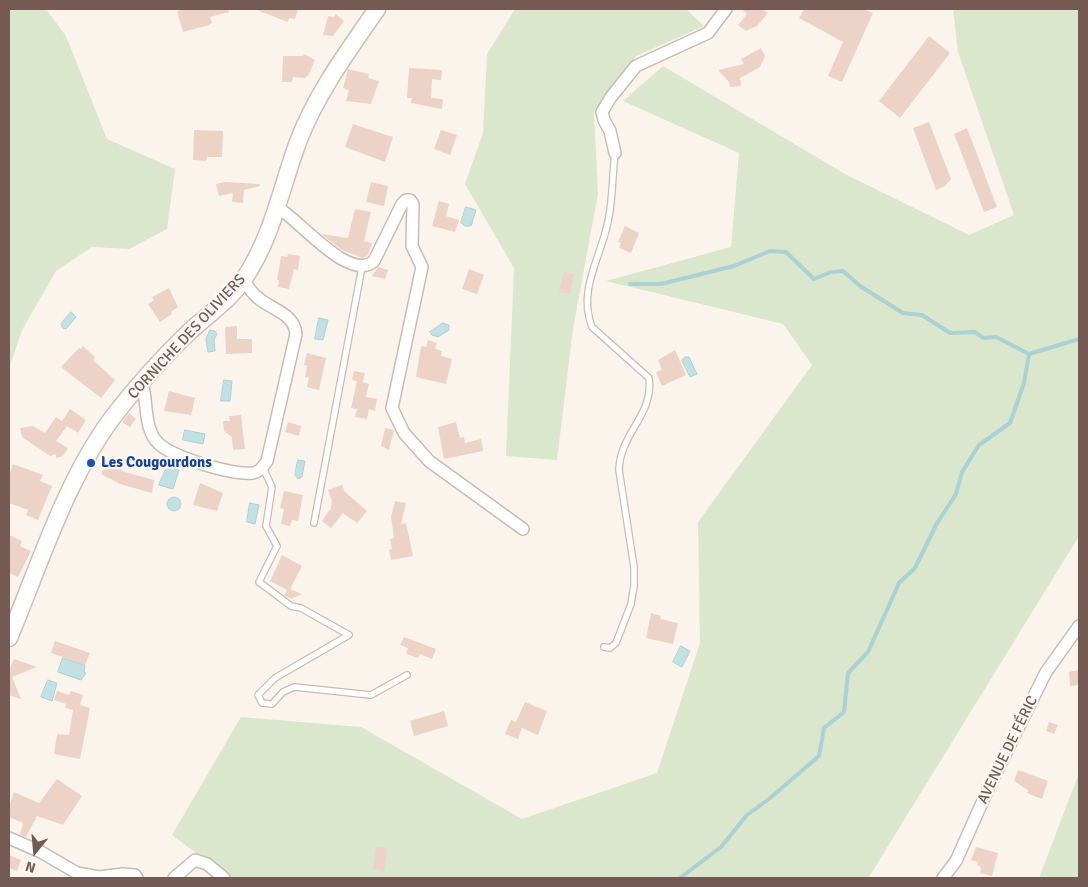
<!DOCTYPE html>
<meta charset="utf-8">
<style>
body{margin:0}
#map{position:relative;width:1088px;height:887px;overflow:hidden;background:#fbf4ed;font-family:Signika,sans-serif}
canvas{display:block}
.frame{position:absolute;inset:0;border:10px solid #745a52;pointer-events:none}
.north{position:absolute;left:10px;top:827px;width:50px;height:50px;-webkit-text-stroke:4px #fdf8f3;paint-order:stroke;rotate:197deg;font-size:14px;font-weight:700;line-height:20px;text-align:center;color:#745a52}
.north::after{content:'';display:block;margin:auto;width:18px;height:22px;background:#745a52;clip-path:polygon(50% 0,100% 100%,50% 72%,0 100%)}
</style>
<div id="map">
<canvas width="1088" height="887"></canvas>
<div class="frame"></div>
<div class="north">N</div>
</div>
<script>
const ctx = document.querySelector('canvas').getContext('2d');
ctx.lineJoin = 'round';
function fillPath(path, color) { ctx.fillStyle = color; ctx.fill(path, 'evenodd'); }
function stroke(path, color, width, dash) { ctx.strokeStyle = color; ctx.lineWidth = width; ctx.lineCap = dash ? 'butt' : 'round'; ctx.setLineDash(dash || []); ctx.stroke(path); }
function label(font, color, halo, rows, align = 'center') {
  ctx.font = font + ' Signika,sans-serif'; ctx.lineWidth = 4.5; ctx.setLineDash([]); ctx.textBaseline = 'middle'; ctx.strokeStyle = halo; ctx.fillStyle = color; for (const [text, x, y, turn = 0] of rows) {
    ctx.save(); ctx.translate(x, y); ctx.rotate((+turn || 0) * Math.PI / 180); ctx.textAlign = isNaN(turn) ? turn : align; if (halo) ctx.strokeText(text, 0, 0); ctx.fillText(text, 0, 0); ctx.restore();
  }
}
const green = new Path2D(`
 M9,9h37l20,27 41,103 68,30 -8,60 -38,20 -37,-2 -36,24 -34,59 -13,39z
 M515,9h171l18,17 -68,30 -42,56 4,82 -25,135 -16,131 -51,-4 8,-188 -49,-84 18,-51 4,-79z
 M953,9h126v527l-210,341 -640,1 -57,-43 69,-118 120,10 161,92 135,-46 43,-130 -2,-121 114,-157 -29,-41 -177,-43 125,-34 8,-94 -116,-52 40,-35 182,108 124,61 45,-20 -56,-163z
 M1079,773v105h-40z`);
const water = new Path2D(`
 M466,207l10,3 -5,16h-6l-4,-3z
 M71,312l5,5 -10,12 -3,-1 -2,-4z
 M319,318l9,2 -5,20 -8,-1z
 M443,323l6,2v5l-11,7 -6,-2 -2,-3z
 M210,330l5,1 2,3 -3,6 1,11 -7,1 -2,-13z
 M685,357h4l8,17 -7,3 -8,-16z
 M224,380l8,1 -2,20h-9z
 M185,430l20,4 -2,10 -20,-4z
 M298,460l7,1 -3,16 -4,2 -3,-4z
 M167,467l12,3 -6,19 -14,-4z
 M167 504a7 7 0 1 1 14 0a7 7 0 1 1-14 0Z
 M250,503l9,2 -4,19 -8,-2z
 M681,646l9,5 -8,16 -9,-5z
 M63,658l22,7 -1,7 2,1 -5,7 -23,-8z
 M48,680l9,3 -5,18 -11,-4z`);
const stream = new Path2D(`
 M630,284h31l73,-18 36,-15 16,1 28,27 17,-7 12,-1 17,15 43,27 19,2 28,18 25,-1 8,6 13,-1 33,17
 M680,878l41,-31 26,-32 23,-17 49,-42 5,-28 20,-16 4,-39 20,-21 31,-69 16,-15 21,-43 20,-31 6,-22 17,-27 31,-22 14,-40 5,-29 50,-15`);
const building = new Path2D(`
 M184,9h45v3l-19,5 2,6 -3,2 -26,7 -6,-21z
 M259,9h39l-3,10 -6,-1 -1,4 -29,-11z
 M741,9h21l6,4 -11,13 -11,5 -8,-6 9,-11z
 M804,9h59l10,4 -31,69 -14,-6 15,-34 -44,-24z
 M336,14l8,7 -11,15 -10,-1 5,-19 6,1z
 M929,36l21,17 -50,65 -21,-17z
 M761,48l4,8 -5,11 -20,11 1,8 -11,1 -1,-5 -11,-12 26,-6 -3,-5z
 M304,54l11,6 -6,14 -4,4 -12,-1 -1,5h-10l1,-26h20z
 M409,68l33,2 -1,10 -9,-1 -1,19 12,1 -1,10 -31,-6 1,-5h-5z
 M348,69l21,5 -1,4 11,3 -8,23 -25,-3 3,-11 -6,-2z
 M929,122l22,57 -6,7 -9,4 -23,-62z
 M353,124l40,13 -8,25 -40,-15z
 M967,128l30,79 -13,5 -30,-78z
 M194,130l29,1 -1,26h-15l-1,4 -13,-1z
 M441,130l16,5 -7,20 -16,-6z
 M224,182l36,2v2l-16,4 -1,13 -11,-1 1,-9 -14,3 -3,-12z
 M371,182l17,4 -4,20 -18,-4z
 M439,201l10,3 -3,12 13,4 -4,12 -23,-6z
 M355,209l16,3 -7,29 8,2 -4,12 -5,3 -21,-8 -21,-16 27,4z
 M625,226l14,7 -8,20 -12,-5 2,-5 -3,-1z
 M288,254l12,2 -2,14 -4,-1 -5,20 -11,-2 1,-7h-2l4,-24 6,1z
 M378,267l10,3 -3,9 -13,-3z
 M469,269l15,6 -7,19 -15,-5z
 M564,272l10,2 -4,20 -11,-2z
 M169,288l9,19 -7,5 1,2 -12,8 -12,-18 6,-4 -2,-3z
 M237,326v13h15v14l-26,1 -1,-27z
 M428,340l9,3 -2,6 7,2 -1,5 11,3 -6,25 -30,-7 5,-31 5,1z
 M83,346l12,11 -2,3 22,20 -14,18 -40,-31 18,-19 2,1z
 M675,350l11,25 -24,11 -6,-14 6,-2 -4,-10z
 M307,353l19,5 -7,32 -12,-3 2,-9 -4,-1 2,-11 -3,-1z
 M354,371l11,2 -2,9 6,2 -3,13 11,2 -2,12 -6,-2 -2,10 -12,-2 2,-8 -6,-1 6,-27 -5,-1z
 M169,391l26,7 -4,17 -27,-4z
 M70,409l16,11 -8,13 -11,-7 -11,15 12,7 -5,8 -7,2v-4l-6,2 -28,-19 -2,-9 13,-2 12,7 11,-16 6,4z
 M129,413l7,6 -6,8 -8,-5z
 M241,415l4,34 -12,1 -1,-13 -8,-6 -1,-10h7l-1,-5z
 M288,422l13,4 -2,10 -14,-4z
 M456,422l4,16 4,-1 1,6 16,-4 2,12 -39,8 -6,-32z
 M385,428l9,2 -5,20 -8,-4z
 M108,461l14,8 -1,2 33,9 -2,13 -32,-9 -19,-10z
 M13,464l30,11 -3,6 12,5 -14,34 -12,-5 2,-5 -19,-7v-28z
 M200,483l23,10 -6,18 -24,-6z
 M342,485l3,7 22,19 -10,12 -14,-10 -12,15 -9,-7 9,-13 1,-7 -4,-11z
 M284,491l19,4 -5,26 -6,-1 -2,6 -9,-2 3,-15 -4,-1z
 M395,501l11,2 -5,21 5,-1 7,33 -22,4 -2,-10 3,-1 -2,-10 4,-1 -3,-21z
 M9,535l13,6 -2,5 11,5 -13,26 -9,-4z
 M282,555l20,11 -12,23 12,5 -11,5 -7,-4 3,-5 -17,-9z
 M651,613l10,3 -1,3 18,4 -5,21 -27,-6z
 M404,637l32,12 -4,10 -12,-5 -2,4 -12,-4 2,-6 -8,-3z
 M55,641l35,12 -5,12 -34,-12z
 M14,659l23,8 -25,10 9,22 -12,-4v-25z
 M1079,670v15l-9,1 -1,-14z
 M57,691l12,4 2,-4 12,4 -3,10 10,3 -10,51 -26,-5 3,-20 12,1 4,-25 -8,-2 1,-4 -12,-4z
 M525,702l22,9 -9,24 -16,-7 -4,11 -13,-5 6,-14 5,2z
 M444,711l4,15 -34,10 -4,-15z
 M1049,722l9,3 -4,9 -8,-3z
 M1018,770l30,11 -6,18 -15,-6 1,-3 -14,-9z
 M57,779l25,17 -19,29 -26,-9 -11,21 -6,-2 3,-12 -14,-6v-11l5,-14 25,11z
 M376,847l11,1 -3,23 -11,-2z
 M976,847l22,6 -6,23 -12,-3 1,-6 -4,-2 1,-3 -7,-2z
 M9,855l12,5 -4,11 -8,-3z`);
const lane = new Path2D(`
 M263,468l9,19 -6,39 11,20 -18,36 32,24 10,2 48,27 -74,43 -17,17 4,8 10,1 11,-12 11,-5 77,8 36,-20
 M314,523l48,-256
 M604,647l6,1 6,-5 15,-39 3,-18v-19l-15,-97c1,-37 35,-55 30,-92l-57,-51c-14,-35 7,-67 15,-101 6,-23 5,-49 8,-73`);
const street = new Path2D(`
 M615,153l-5,-22 -6,-11 -2,-8 9,-15 25,-31 72,-33 18,-24
 M278,208c21,11 71,75 96,53l28,-57 4,-4h4l3,4 -1,42 10,21 -30,141 12,25 25,28 94,68
 M142,382c6,20 1,47 17,62 16,14 73,31 94,29 7,-1 11,-7 14,-12l29,-127c-2,-22 -26,-24 -40,-38 -5,-4 -9,-11 -12,-16
 M9,838l32,14 36,21 22,4 24,-3 12,1 2,3
 M174,878l21,-18 12,4 17,14
 M943,878l13,-17 33,-74 57,-115 33,-46`);
const secondary = new Path2D(`
 M9,638c31,-74 58,-162 107,-225 22,-28 46,-55 71,-79 19,-18 42,-33 57,-55 28,-41 37,-91 54,-137 18,-48 50,-91 79,-133`);
const markers = [
 [91,463,5,"#1a4fb4"]
];
const streetNames = [
 ["CORNICHE DES OLIVIERS",187,337,-47],
 ["AVENUE DE FÉRIC",1008,750,-64]
];
const transitNames = [
 ["Les Cougourdons",101,463]
];
fillPath(green, '#dae7cc');
fillPath(water, '#c3e1e3');
stroke(water, '#aad1d3', 1);
stroke(stream, '#aad1d3', 4);
fillPath(building, '#edd2c7');
stroke(lane, '#ccbbb3', 8);
stroke(street, '#ccbbb3', 14);
stroke(secondary, '#d1bdb4', 19);
stroke(lane, '#fff', 5.5);
stroke(street, '#fff', 11);
stroke(secondary, '#fff', 16);
for (const [x, y, r, color] of markers) { const dot = new Path2D(); dot.arc(x, y, r, 0, 2 * Math.PI); ctx.fillStyle = color; ctx.fill(dot); stroke(dot, '#fdf8f3', 2); }
label('15px', '#745a52', '#fdf8f3', streetNames);
label('bold 15px', '#164399', '#fdf8f3', transitNames, 'left');
</script>
